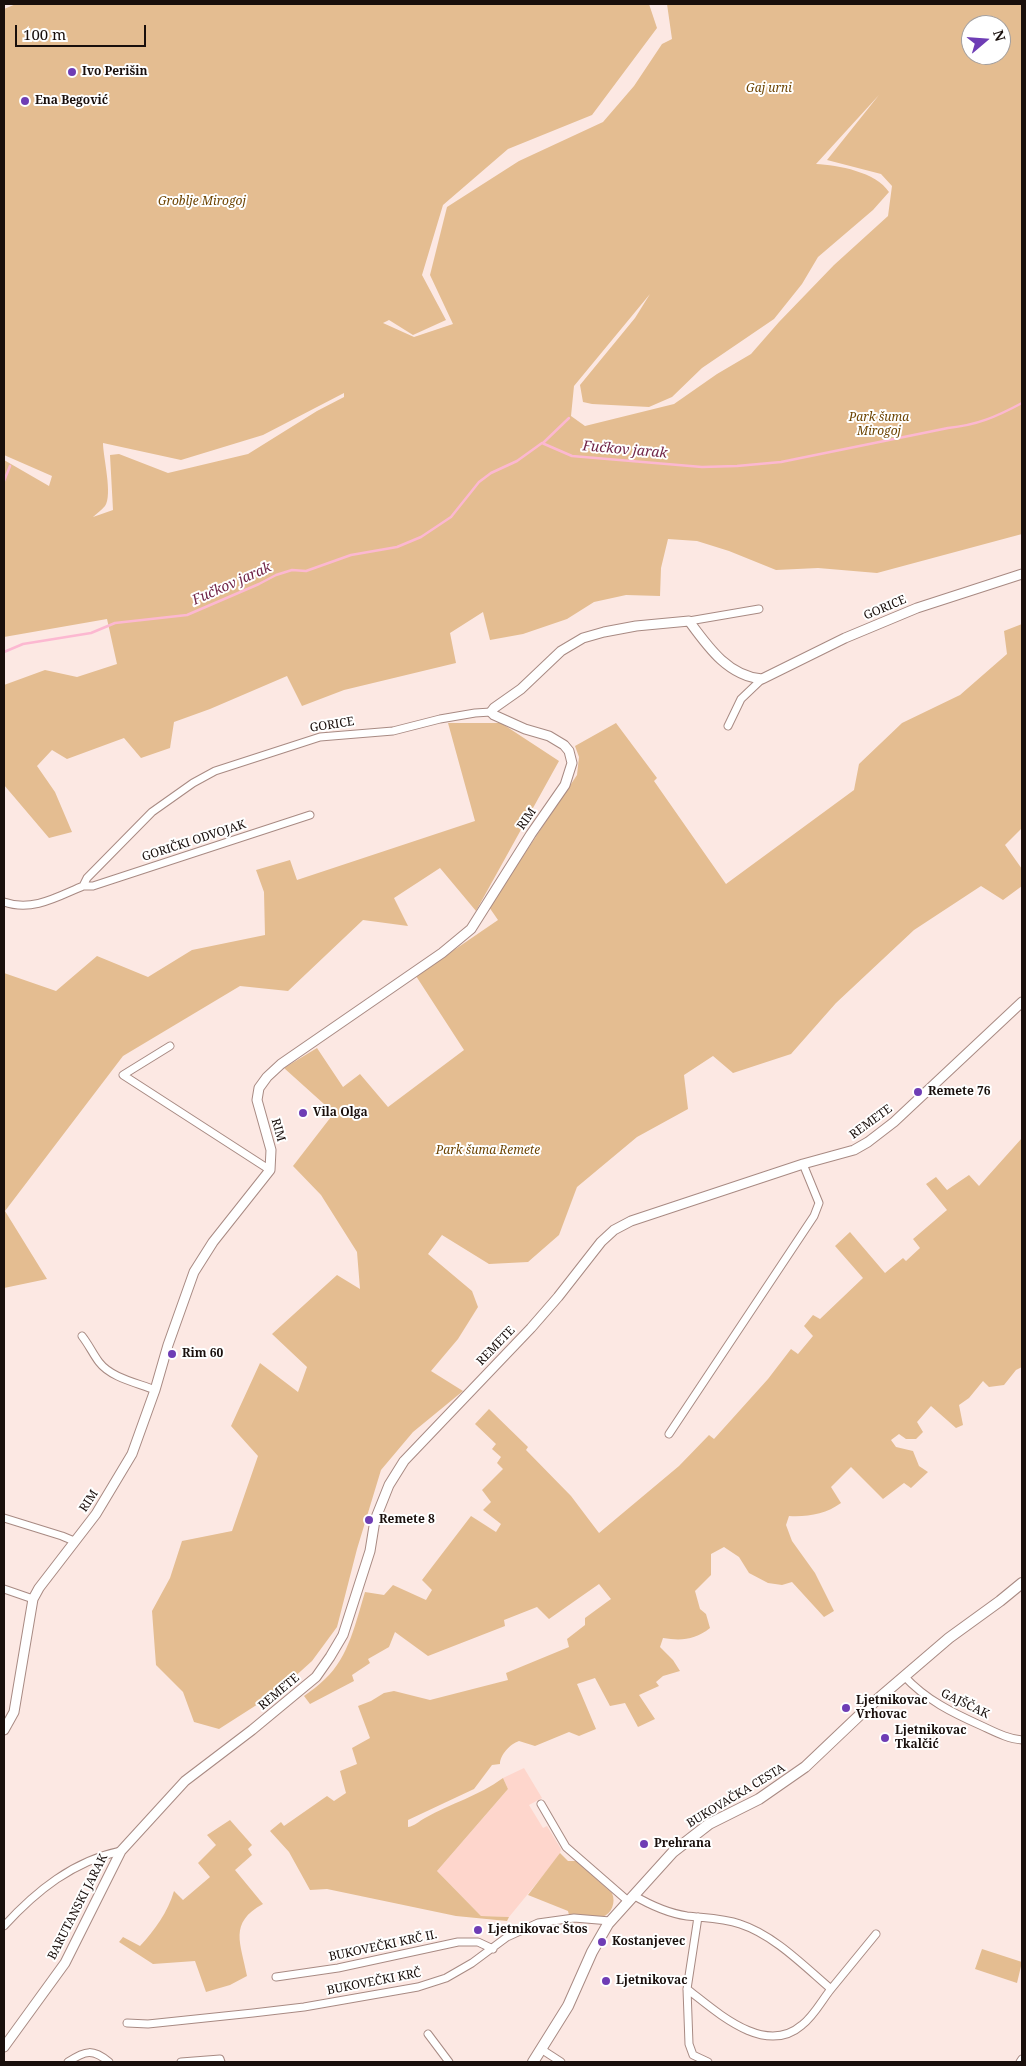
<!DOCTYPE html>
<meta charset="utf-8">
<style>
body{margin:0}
#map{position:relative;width:1026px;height:2066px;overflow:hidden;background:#fce8e3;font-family:"Noto Serif",serif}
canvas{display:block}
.frame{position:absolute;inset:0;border:5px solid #190f0c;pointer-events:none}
.north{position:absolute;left:961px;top:15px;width:50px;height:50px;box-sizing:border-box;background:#fff;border:1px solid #a39f9e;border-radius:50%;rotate:72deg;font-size:14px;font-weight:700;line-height:20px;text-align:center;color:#190f0c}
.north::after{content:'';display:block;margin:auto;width:18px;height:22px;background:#6e3db5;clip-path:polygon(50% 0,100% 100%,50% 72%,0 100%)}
.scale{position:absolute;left:15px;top:25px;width:131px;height:22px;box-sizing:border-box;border:2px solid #190f0c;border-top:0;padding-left:6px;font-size:15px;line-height:18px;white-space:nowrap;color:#190f0c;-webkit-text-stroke:4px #fff;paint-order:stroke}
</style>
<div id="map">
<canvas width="1026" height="2066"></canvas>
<div class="frame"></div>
<div class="north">N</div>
<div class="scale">100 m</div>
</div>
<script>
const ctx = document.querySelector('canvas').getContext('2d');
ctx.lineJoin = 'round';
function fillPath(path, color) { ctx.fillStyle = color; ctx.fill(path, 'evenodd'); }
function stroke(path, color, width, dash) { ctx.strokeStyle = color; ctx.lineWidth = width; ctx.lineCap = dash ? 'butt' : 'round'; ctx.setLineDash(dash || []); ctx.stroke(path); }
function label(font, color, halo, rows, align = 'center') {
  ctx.font = font + ' "Noto Serif",serif'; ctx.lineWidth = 4; ctx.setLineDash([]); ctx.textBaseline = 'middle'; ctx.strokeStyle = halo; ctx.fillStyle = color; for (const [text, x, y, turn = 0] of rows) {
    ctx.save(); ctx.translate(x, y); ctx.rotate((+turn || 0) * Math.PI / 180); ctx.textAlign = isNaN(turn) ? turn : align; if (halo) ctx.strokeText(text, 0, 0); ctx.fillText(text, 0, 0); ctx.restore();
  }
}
const built = new Path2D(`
 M524,1768l18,30 -13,7 14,23 4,-2 14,23 -2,7 -50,61 -28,-1 -44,-45 71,-82 -5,-11z`);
const green = new Path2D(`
 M16,4h633l8,24 -65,87 -84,34 -65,56 -21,70 24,45 -33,15 -24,-15 -6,3 31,14 39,-13 -23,-49 17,-68 72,-46 84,-39 31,-36 28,-42 10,-5 -5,-35h355v530l-145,39 -59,-5 -42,2 -47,-19 -32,-10 -29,-2 -7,29 -1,28 -34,-1 -32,7 -27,17 -44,15 -33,6 -7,-28 -33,21 6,30 -112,27 -42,16 -15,-30 -77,33 -36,13 -4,26 -29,10 -17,-20 -57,21 -15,-9 -15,16 18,26 17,40 -23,6 -45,-53v-100l41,-15 32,7 40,-13 -10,-45 -103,18v-177l45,26 3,-10 -48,-21v-446zM971,25h30v30h-30zM879,95l-52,65 54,14 11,12 -4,30 -54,49 -55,57 -28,32 -34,20 -43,30 -89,22 -14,-10 3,-30 76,-92 -15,24 -55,67 3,17 9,2 57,3 23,-10 30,-29 72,-49 28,-35 16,-27 55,-47 16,-18c-13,-20 -51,-27 -73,-28zM344,393v4l-27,14 -69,43 -80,19 -49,-19 -9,1 3,55 -20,7c4,-4 9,-7 12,-11 8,-11 -2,-49 -2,-63l78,17 82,-25z
 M1022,624v204l-17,17 17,24v17l-19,14 -22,-14 -67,44 -78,73 -45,51 -58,19 -20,-17 -29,19 4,34 -51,28 -60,50 -18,48 -31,27 -39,2 -47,-29 -14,19 44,37 6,16 -20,32 -27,32 32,20 -50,41 -32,38 -24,79 -20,78 -25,34 -32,29 -61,39 -25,-7 -11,-30 -27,-27 -4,-54 18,-33 12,-37 50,-10 26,-75 -27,-30 29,-63 38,29 9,-25 -35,-33 65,-59 23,14 -3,-37 -36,-57 -28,-29 41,-53 -50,-45 33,-20 26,39 17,-13 28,33 76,-57 -48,-74 82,-56 -9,-13 88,-132 2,-18 -4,-11 41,-23 41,55 -3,3 72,103 128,-94 5,-26 43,-41 58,-28 47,-41 -3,-23z
 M448,723h53l58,38 -83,150 -36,-43 -46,30 14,28 -45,-6 -75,71 -48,-5 -117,70 -118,155 42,68 -43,9v-315l52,18 41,-35 51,21 44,-27 73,-15 -1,-43 -8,-22 34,-10 7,20 178,-59z
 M1022,1138v229l-6,3 -12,15 -15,2 -6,-6 -14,17 -10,7 4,20 -7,3 -25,-22 -14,16 6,10 -7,7h-10l-7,-5 -8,6 5,7 17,4 6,15 9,6 -17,16 -7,-5 -21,16 -32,-32 -20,20 10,16c-15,11 -33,14 -52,13l-3,9 6,16 23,32 19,38 -10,6 -32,-35 -10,3 -14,-2 -19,-10 -10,-16 -15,-10 -13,7v21l-16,16 5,18 6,5 4,14c-15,12 -29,13 -47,10l-3,9 13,13 7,11 -17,5 -7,6 3,4 -20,9 16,24 -17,8 -13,-24 -15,3 -15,-28 -18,6 19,45 -17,7 -10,-4 -34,14 -16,-5c-9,3 -19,14 -19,23l-8,1 -18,24 -66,31v7c7,-1 11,-6 17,-9 26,-15 54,-22 78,-40l5,11 -71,82 44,45 28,1 -2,4 -51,-5 -129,-27 -17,1 -21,-38 -19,-21 11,-9 3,4 43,-30 7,5 12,-8 -6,-22 17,-7 -5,-16 18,-10 -12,-32 13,-5 13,-8 10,-2 36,9 78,-20 -2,-7 63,-26 -2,-8 18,-14v-7l26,-19 -12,-15 -50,35 -12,-12 -33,13 1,6 -77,30 -33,-24 -6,15 -21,12 2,4 -18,12 2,6 -44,23 -6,-8c7,-5 15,-11 21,-17 24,-22 31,-58 40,-87l19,3 9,-10 33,15 6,-10 -10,-10 49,-64 25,16 5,-8 -18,-14 8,-8 -9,-12 21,-21 -6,-6 4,-6 -9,-8 4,-5 -21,-20 14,-15 39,38 -2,3 45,46 28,37 80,-67 30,-31 5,4 54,-60 23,-30 7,5 15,-18 -9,-10 9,-11 7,4 43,-41 -28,-32 15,-14 35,41 18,-15 3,3 14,-13 -7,-9 34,-29 -21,-26 10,-7 11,13 22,-15 10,11z
 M230,1820l22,25 -4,4 4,6 -17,15 28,34c-35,19 -22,39 -16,72l-17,9 -24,7 -11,-31 -42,3 -34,-22 4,-5 17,9c14,-15 28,-34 34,-55l9,9 27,-23 -12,-14 18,-18 -9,-10z
 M560,1853l8,8h8l36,32c4,9 0,21 -10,24 -7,2 -24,-2 -33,-2l-1,-4 -40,-16z
 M982,1949l40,13 -5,21 -42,-14z`);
const stream = new Path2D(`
 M543,443l26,-25
 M4,481l6,-15
 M4,652l19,-8 68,-11 24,-10 72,-8 72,-31 17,-9 16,-5 14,1 45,-16 46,-8 24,-10 30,-20 28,-35 12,-9 26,-12 25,-18 30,13 130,11 35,-1 44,-4 167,-34c29,-3 48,-11 74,-25`);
const minor = new Path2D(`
 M689,621l70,-12
 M728,726l13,-27 21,-20
 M83,886h10l217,-71
 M4,902c28,10 53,-5 79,-16l4,-8 65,-66 41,-29 22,-12 105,-34 73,-6 47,-12 35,-6 16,-1
 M170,1046l-47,29 147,95
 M82,1336c7,9 11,18 17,26 12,16 39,21 56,28
 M669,1434l145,-218 5,-13 -16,-39
 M4,1518l58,18 12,5
 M4,1589l29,10
 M904,1676c22,24 49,37 78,50 13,6 26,13 40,14
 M541,1804l25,43 62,54
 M633,1895c17,10 34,18 54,21 17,2 36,2 53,8 34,11 64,42 91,65 -9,11 -17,27 -29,36 -37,32 -85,-13 -115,-36
 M698,1917l-11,72 2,55 4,11 15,7
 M4,1926c32,-35 69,-65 117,-75
 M276,1977l62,-9 120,-26h20l15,7
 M831,1989l45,-55
 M127,2023l21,1 105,-11 51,-6 114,-20 28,-9 26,-15 35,-26 31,-14 36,-5 36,3
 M428,2034l21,28
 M541,2049l20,13
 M68,2062c18,-12 25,-13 41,0
 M181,2062l39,-3 1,3
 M1020,2062l2,-3`);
const tertiary = new Path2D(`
 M4,1730l10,-18 19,-113 6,-11 57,-74 36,-60 23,-64 13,-45 26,-73 19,-30 57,-72 1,-20 -14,-50 2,-12 8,-11 14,-13 161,-111 29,-24 60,-95 34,-49 7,-22 -3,-12 -5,-6 -15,-9 -24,-7 -31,-14 -3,-3 3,-4 27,-19 40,-38 22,-13 21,-6 32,-6 53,-5c19,26 39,55 73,58l83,-41 72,-30 105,-34
 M4,2047l61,-84 56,-112 64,-70 67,-51 64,-53 14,-20 13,-22 27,-84 5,-31 14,-35 15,-24 127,-133 27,-31 43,-55 13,-12 17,-9 172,-57 51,-14 14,-8 26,-20 128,-120`);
const secondary = new Path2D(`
 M533,2062l35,-56 24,-54 16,-28 65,-72 36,-28 50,-25 46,-32 60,-57 84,-72 51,-37 22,-18`);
const markers = [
 [72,72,5,"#6e3db5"],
 [25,101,5,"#6e3db5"],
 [918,1092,5,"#6e3db5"],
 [303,1113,5,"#6e3db5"],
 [172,1354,5,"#6e3db5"],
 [369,1520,5,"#6e3db5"],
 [846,1708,5,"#6e3db5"],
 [885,1738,5,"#6e3db5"],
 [644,1844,5,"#6e3db5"],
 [478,1930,5,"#6e3db5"],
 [602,1942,5,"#6e3db5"],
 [606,1981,5,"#6e3db5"]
];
const poiNames = [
 ["Ivo Perišin",82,72],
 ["Ena Begović",35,101],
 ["Remete 76",928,1092],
 ["Vila Olga",313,1113],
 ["Rim 60",182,1354],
 ["Remete 8",379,1520],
 ["Ljetnikovac",856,1701],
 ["Vrhovac",856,1715],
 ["Ljetnikovac",895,1731],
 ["Tkalčić",895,1745],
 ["Prehrana",654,1844],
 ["Ljetnikovac Štos",488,1930],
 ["Kostanjevec",612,1942],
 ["Ljetnikovac",616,1981]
];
const parkNames = [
 ["Gaj urni",769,89],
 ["Groblje Mirogoj",202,202],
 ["Park šuma",879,418],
 ["Mirogoj",879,432],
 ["Park šuma Remete",488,1151]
];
const streetNames = [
 ["GORICE",885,608,-23],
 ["GORICE",332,725,-9],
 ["RIM",527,819,-55],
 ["GORIČKI ODVOJAK",194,841,-18],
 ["REMETE",871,1122,-36],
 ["RIM",278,1130,74],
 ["REMETE",496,1346,-46],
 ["RIM",89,1501,-57],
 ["REMETE",279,1692,-40],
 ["GAJŠČAK",965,1704,26],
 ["BUKOVAČKA CESTA",736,1796,-31],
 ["BARUTANSKI JARAK",78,1907,-63],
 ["BUKOVEČKI KRČ II.",383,1946,-12],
 ["BUKOVEČKI KRČ",374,1982,-11]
];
const waterNames = [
 ["Fučkov jarak",625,450,5],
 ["Fučkov jarak",232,584,-24]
];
fillPath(built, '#fed6cc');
fillPath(green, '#e4bd91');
stroke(stream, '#fcb8d1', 2.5);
stroke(minor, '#a88a83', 9);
stroke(tertiary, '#a88a83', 11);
stroke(secondary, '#a88a83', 12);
stroke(minor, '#fff', 7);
stroke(tertiary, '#fff', 9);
stroke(secondary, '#fff', 10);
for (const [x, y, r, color] of markers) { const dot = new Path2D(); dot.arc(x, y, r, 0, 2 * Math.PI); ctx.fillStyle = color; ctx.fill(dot); stroke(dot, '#fff', 2); }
label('bold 12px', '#190f0c', '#fff', poiNames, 'left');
label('italic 12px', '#6d4402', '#fff', parkNames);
label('12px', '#190f0c', '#fff', streetNames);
label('italic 14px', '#712548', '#fff', waterNames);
</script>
